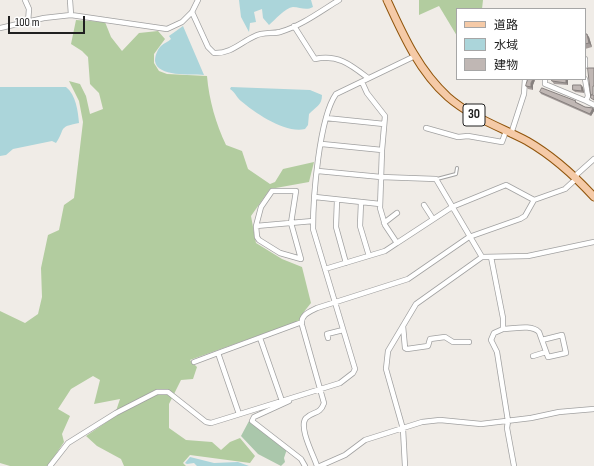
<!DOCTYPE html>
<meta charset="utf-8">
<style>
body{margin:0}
#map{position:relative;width:594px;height:466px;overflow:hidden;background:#f0ece7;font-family:"Sofia Sans Condensed","Noto Sans JP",sans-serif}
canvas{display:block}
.legend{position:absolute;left:456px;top:8px;width:130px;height:72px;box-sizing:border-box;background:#fff;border:1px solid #a6a6a6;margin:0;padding:5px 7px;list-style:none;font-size:12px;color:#202020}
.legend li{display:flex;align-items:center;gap:8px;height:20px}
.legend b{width:20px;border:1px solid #a6a6a6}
.scale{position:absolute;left:8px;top:16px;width:77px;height:18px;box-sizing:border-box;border:2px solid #202020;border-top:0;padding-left:5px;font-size:12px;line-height:14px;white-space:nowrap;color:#202020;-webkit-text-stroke:3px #fff;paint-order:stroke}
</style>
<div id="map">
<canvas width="594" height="466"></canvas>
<ul class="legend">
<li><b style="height:5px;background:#f5caa7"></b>道路</li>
<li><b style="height:11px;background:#abd5da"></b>水域</li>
<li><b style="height:11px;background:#c0b7b4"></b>建物</li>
</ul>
<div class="scale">100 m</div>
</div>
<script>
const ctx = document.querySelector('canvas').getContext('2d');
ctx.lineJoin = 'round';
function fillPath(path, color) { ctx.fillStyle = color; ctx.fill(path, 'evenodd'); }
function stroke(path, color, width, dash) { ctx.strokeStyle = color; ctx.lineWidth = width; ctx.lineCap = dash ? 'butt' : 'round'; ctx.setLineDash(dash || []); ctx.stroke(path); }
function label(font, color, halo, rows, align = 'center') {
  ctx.font = font + ' "Sofia Sans Condensed",sans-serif'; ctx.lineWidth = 3.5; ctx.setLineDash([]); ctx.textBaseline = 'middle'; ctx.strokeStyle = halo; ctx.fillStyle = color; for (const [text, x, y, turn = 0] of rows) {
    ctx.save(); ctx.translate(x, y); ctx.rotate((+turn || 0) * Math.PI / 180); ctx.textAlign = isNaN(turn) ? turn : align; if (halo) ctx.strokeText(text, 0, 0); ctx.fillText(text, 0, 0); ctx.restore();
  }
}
const forest = new Path2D(`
 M419,0h64l-1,9h-25v27l-18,-30 -20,9z
 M76,20l29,2 6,15 11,14 17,-18 19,-2 7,8 -11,15v9l5,8 8,3 40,2c2,24 9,48 19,69l16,6 6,18 22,15 5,-2 8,-13 31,-7 -5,20 -39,7 -19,27 5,27 26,16 20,8 9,36 -8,10 -4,8 -109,39 7,7 -4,12 -12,1 -12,24v24l17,12 26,2 9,8 9,-8 10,-4 15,18 -5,7 -60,-8 -7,8 3,3h-62l-3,-7 -24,-13 -11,-10 28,-19 6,-18 -26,5 6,-24 -7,-4 -22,13 -13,20 12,7 -8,18 2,8 -16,24h-38l-10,-3v-152l25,12 13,-9 4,-17 -1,-29 7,-33 11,-5 5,-25 10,-7 9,-76 -4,-21 -10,-20 11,3 6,12 4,18 13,-5 -4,-16 -9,-9 -2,-27 -6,-6 -11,-7z`);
const cemetery = new Path2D(`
 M249,421l38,28 -3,9 1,4 -4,4 -23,-12 -17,-18z`);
const water = new Path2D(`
 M239,0h72l2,7c-7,4 -13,0 -20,0 -8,1 -18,13 -24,18l-6,-7 -1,-9 -8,3 2,10 -6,1 -1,9 -8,-15z
 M183,26l21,49c-13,-1 -47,2 -49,-14 0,-5 2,-11 6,-15 3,-3 7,-4 10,-7l-2,-3z
 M0,87h66c10,8 12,24 13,36 -22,4 -13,6 -23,20l-4,-2 -39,8 -7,6 -6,1z
 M231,87l79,3 12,5c0,11 -7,12 -13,19l-1,11 -3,4c-19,5 -50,-16 -64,-28 -4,-3 -6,-9 -11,-12z
 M190,457l24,6 24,-1 11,4h-52l-3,-3 -7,1 -2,-1z`);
const service = new Path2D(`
 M437,179l19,-5 1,-6`);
const minor = new Path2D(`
 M25,0l4,9 -1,13
 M70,0l1,15
 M192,12l16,35 6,6c17,1 27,-11 41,-17 8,-4 17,-2 25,-4 21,-6 41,-21 59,-32
 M294,26l21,33c23,-5 36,6 53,19
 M0,28l44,-10 27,-3 96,14 15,-7 10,-10 6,-12
 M585,59v7
 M545,79v5l41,17 2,-5 -3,-17
 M362,82l5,11 18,23 -3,34
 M586,101l8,4
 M326,118l58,6
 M426,128l32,9 10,-1 34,6 4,-11
 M511,134l13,-40 1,-15
 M322,144l60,6 -2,58 5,17 12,18 55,-36 54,-22 28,15
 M318,171l63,6 55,2 46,78 46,-1 66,-14
 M575,176l19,-17
 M315,197l65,7
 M337,200l-1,27 10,36
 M361,202l-1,24 9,30
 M424,205l9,14
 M384,223l13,-10
 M256,226l1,11 2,3 21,13 21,6 -10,-36 5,-32h-24l-11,16 -5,19 57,-5
 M491,257l12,61v11c11,0 28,-5 36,3l9,25 18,-4 -4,-18 -20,5
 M325,269l60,-18 12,-8
 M403,326l2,22 2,1 21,-3 2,-7 15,-2 8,5h16
 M503,329l-9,4 -3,7 6,12 11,69 -1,7 7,38
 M260,338l22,63
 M328,338l-1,-4 16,-4
 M533,356l13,-4
 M194,362l24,-9
 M289,401l-35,16 -2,4 49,38 4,7
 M239,414l-21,-61 84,-31
 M50,466l18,-23 48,-30 41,-21h11l38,30 5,1 129,-40 13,-10 2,-4 -42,-140c0,-31 6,-111 23,-135l79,-38
 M317,466c-3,-10 -19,-39 -11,-48 7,-7 14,-3 18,-15l-22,-78c-2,-10 7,-13 15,-17l91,-29 61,-42 51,-18 5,-3 9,-16 31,-11 12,-11
 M320,466l25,-11 20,-15 57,-18 18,-2 41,4 50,-6 28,-6 35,-3
 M405,466l-2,-37 -17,-60 2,-18 28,-47 66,-47`);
const primary = new Path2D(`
 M387,0c16,35 32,71 61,97 23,20 52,30 79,44 26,15 47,34 67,56`);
const wall = new Path2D(`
 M585,34l4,3 3,10 -7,2z
 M535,80l-2,5v5l-5,-1 -2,-3z
 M568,80v5l-14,-1 -2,-3z
 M583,87l1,6 -9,-1 -2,-2z
 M540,92l38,11 7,4 8,1 1,1v2l-3,5 -50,-22z`);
const shadedWall = new Path2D(`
 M587,34l2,3 3,10 -3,-4z
 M533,79h2v1l-2,5v5l-2,-3v-4z
 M566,79l2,1v5l-2,-2z
 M581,85l2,2 1,6 -2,-2z
 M593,108l1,1v2l-3,5 -1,-2z`);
const building = new Path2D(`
 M585,34h2l2,9 -4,1z
 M588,68h6v18h-1v8l-2,1z
 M528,79h5l-2,4v4l-5,-1z
 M552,79h14v4l-14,-2z
 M573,85h8l1,6 -9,-1z
 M542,88l34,13 -1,1 10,5 8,1 -3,6 -50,-22z
 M591,95h3v5l-3,-2z`);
const shields = [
 [474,115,22]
];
const shieldNames = [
 ["30",474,115]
];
fillPath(forest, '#b2cc9f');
fillPath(cemetery, '#aac7ab');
fillPath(water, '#abd5da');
stroke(service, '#a1a1a1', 4);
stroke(minor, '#a1a1a1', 6);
stroke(primary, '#90550c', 9);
stroke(service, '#fff', 2);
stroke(minor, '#fff', 4.5);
stroke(primary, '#f5caa7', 7);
fillPath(wall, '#a59d9b');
fillPath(shadedWall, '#86807e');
fillPath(building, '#c0b7b4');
stroke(building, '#86807e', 1);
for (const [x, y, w] of shields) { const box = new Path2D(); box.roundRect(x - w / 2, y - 11, w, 22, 3); ctx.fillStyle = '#fff'; ctx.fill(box); stroke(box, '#202020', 1); }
label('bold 13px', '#202020', null, shieldNames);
</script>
